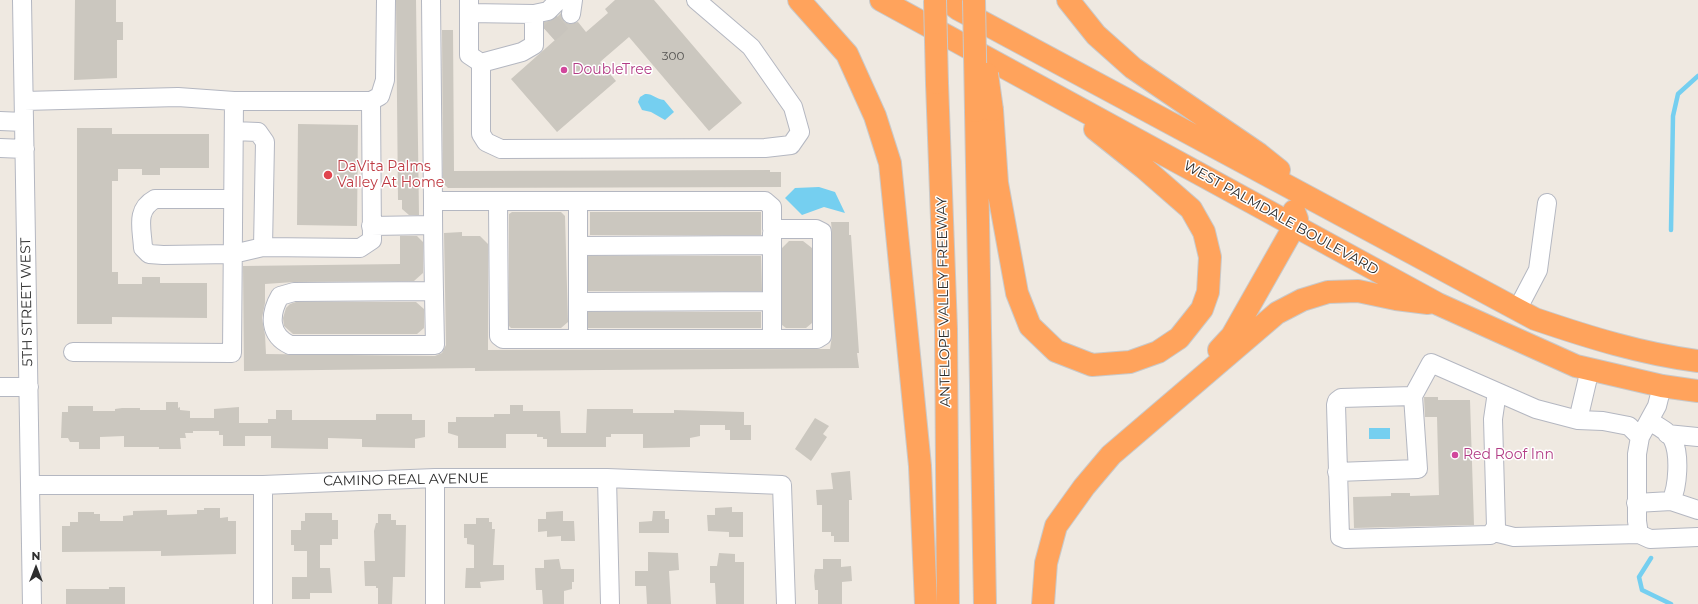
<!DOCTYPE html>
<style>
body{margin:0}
#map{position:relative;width:1698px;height:604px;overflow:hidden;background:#efe9e1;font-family:Montserrat,sans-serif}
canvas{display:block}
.north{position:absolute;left:16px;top:548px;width:40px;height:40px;-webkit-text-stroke:3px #fff;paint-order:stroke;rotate:0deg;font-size:11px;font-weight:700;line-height:16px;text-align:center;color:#2e2e2e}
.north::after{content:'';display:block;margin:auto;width:14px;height:18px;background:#2e2e2e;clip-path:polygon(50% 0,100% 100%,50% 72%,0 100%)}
</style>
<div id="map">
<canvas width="1698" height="604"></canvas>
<div class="north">N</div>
</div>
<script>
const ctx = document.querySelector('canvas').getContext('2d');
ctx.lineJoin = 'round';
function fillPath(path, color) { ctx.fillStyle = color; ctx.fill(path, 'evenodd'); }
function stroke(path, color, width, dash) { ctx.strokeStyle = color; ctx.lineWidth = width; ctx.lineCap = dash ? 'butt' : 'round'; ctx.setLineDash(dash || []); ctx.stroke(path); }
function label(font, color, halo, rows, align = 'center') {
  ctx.font = font + ' Montserrat,sans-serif'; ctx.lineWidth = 3; ctx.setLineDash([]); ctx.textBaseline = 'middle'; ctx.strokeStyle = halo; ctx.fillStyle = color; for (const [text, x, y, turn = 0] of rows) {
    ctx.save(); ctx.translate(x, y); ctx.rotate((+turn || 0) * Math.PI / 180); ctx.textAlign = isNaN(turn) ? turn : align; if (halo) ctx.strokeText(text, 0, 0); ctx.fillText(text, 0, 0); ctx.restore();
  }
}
const water = new Path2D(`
 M645,94c7,-1 11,5 19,6l10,12 -9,8 -14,-8 -9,-2 -4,-8 2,-5z
 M819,187l16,5 10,21 -21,-6 -22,8 -17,-17 10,-10z
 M1369,428h21v11h-21z`);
const stream = new Path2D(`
 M1671,230l2,-114 5,-22 20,-18
 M1651,558l-12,19 3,13 29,14`);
const building = new Path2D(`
 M75,0h41v22h7v18h-6v38l-43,2z
 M396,0h20l3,215h-10l-7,-6v-9h-4z
 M615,0h39l88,103 -33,28 -80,-94 -29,25 16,19 -59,51 -46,-53 44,-39 -11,-12v-6l11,-3 6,-6 4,9 5,2 8,-2 8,10 22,-19 -3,-4z
 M442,30h11l1,141 316,-1v2h11v15l-333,1 -5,-5z
 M298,124l60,1 -1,101 -60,-1z
 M77,128h35v6h97v34h-49v7h-18v-6h-24v12h-6v91h6v12h24v-7h18v6h47v35l-95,-1v7h-35z
 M512,212h49l4,4 3,106 -7,6h-50l-2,-2v-112z
 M590,212h171v23h-171z
 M831,222h18v13h2l8,118h-2l2,15 -384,3v-3l-231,3 -1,-105 157,-2v-28h17l6,6v31l-9,8 -120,1 -29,2v19l-3,15 3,17 1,19 169,2 7,-3 4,-8 -2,-112 18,-1v4h18l8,8v106l342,-1 2,-13v-104z
 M789,241h14l9,7v75l-6,5h-20l-4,-3v-77z
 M588,256h173l1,35h-174z
 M296,302h120l8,7v19l-7,6h-124l-9,-8 -1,-8 3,-10 4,-4z
 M588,312h173v16h-173z
 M1424,397h14v3h32l4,125 -120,3 -1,-31 38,-1v-3h19v3l29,-1 -2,-78h-12z
 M166,402h12v6l2,-1v3l10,1v7h24v-9l25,-2v16h29v-4h8v-9h16v10h84v-6h36v6h13v17l-10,2v9l-53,-1v-8l-34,-1v11l-57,-1v-12h-26v10h-22v-11h-4v-4h-26v2h-8l1,5h-6l1,11h-22v-2h-35v-11l-24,1v12h-21v-7h-9l-2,-4h-7l1,-26h6v-6h25v5h22v-2l7,-1h18v2h26z
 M510,405h13v6h37l1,22h25l1,-24h46v4h41v-3l70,2v13h7v15h-21v-10h-5v-5h-25v11l-10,2v9l-47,1v-14h-32v3h-5v10h-59v-8h-4v-2h-6v-3h-31v14h-48v-12l-10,-3v-11h8v-5h38v-3h16z
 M815,418l14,8 -6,8 4,3 -16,24 -16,-12z
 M850,471l2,29h-3v42h-15v-6h-3v-4h-9v-27h-5l-1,-15 17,-1 -2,-16z
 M732,507v5h11v25h-14v-5l-21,-1 -1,-16h8v-7z
 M204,508h16v10l8,-1v4h8v33l-75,2v-5l-99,1v-26h8v-4h8v-10h16v2h6v7h23v-5l10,-1v-4l34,-1v5l30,-1v-4h7z
 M563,511v10h11l1,20h-14v-5l-14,1v-6l-9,1v-13h8v-7z
 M653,511h12v8h4v14h-30v-11l13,-1z
 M305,513h27v7h6v19h-6v6h-12v23h10l2,25h-22v6h-18v-22h15v-26h-13v-6h-3v-15h10v-9h4z
 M378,514h13v6h5v5h10l-1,52h-12l-1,27h-14v-16h-2v-2h-11l-1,-25h11l-1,-30 2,-8h2z
 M476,518h13v4h3v7h3l-2,36h11v15l-24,2 1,6h-16l1,-20h8v-23l-7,-1v-6h-3v-14h12z
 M648,552l30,1 1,17 -10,1 2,33h-24l-1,-18h-11v-15h13z
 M719,553l16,1v8h9v42h-28l-1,-21h-5v-17h7z
 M559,559l2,10h13v13h-2v7l-8,2v13h-21l-1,-14h-6l-1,-22h9v-8z
 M823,559h18v8l10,-1 1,15 -10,1v22h-24v-14h-3l-1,-14 1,-7h8z
 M109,587h16v17h-59v-15h43z`);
const minorTunnel = new Path2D(`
 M549,34l22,-20`);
const minor = new Path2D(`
 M22,0l10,604
 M431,0l2,201h332l7,6v22h44l6,3v104l-5,3h-314l-4,-3 -1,-135
 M469,0v55l12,8v71l5,8 15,7 264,-1 26,-3 9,-13 -7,-25 -42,-60 -55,-47
 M469,13l65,1v31l-12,7 -41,11
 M534,14l14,-3 11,-11
 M571,14l2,-14
 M24,101l154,-4 56,4 -2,252 -159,-1
 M234,101h137l9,-5 5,-16 1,-80
 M0,121l24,1
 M0,148l25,1
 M233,199h-78c-20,11 -13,29 -12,49l6,6 14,1 70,-1 30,-7 2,-105 -7,-10 -24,-1
 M433,201c0,48 1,96 2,144h-145c-21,-10 -21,-30 -10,-49l14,-4 140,-1
 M578,201v138
 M371,226l62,-1
 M578,246l194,-1
 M263,247l97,1 12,-8 -1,-139
 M578,302l194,-1
 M1517,310l21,-40 9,-67
 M772,339v-106
 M1662,386l-5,20 -17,31 -3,17v67l2,13 11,5 48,-2
 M0,387h29
 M1497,392l-4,27 3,108 -6,8 -145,4 -5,-2 -4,-132 1,-4 4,-3 72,-2 18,-33 105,46 42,11 12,-51
 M1578,420l25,1 26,5 11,11
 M1667,434l31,3
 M1337,472l81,-3 -5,-73
 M435,478v126
 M607,478l3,126
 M30,485h233l172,-7h172l175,7 4,119
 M263,485v119
 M1671,501l27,9
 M1636,503l35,-2c7,-14 9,-46 2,-61 -4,-9 -16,-14 -24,-19
 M1494,532l20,5 125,-3`);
const highway = new Path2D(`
 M799,0l48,54 28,62 15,47 30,303 6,138
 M881,0l557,304 138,62 86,20 36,5
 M946,0l12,9 577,310c53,18 107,35 163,42
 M1068,0l28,35 37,33 126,86 20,16
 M937,83l9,246 2,275
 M992,110l5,73 20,110 13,33 26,25 36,14 38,-3 28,-10 21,-14 23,-29 6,-17 2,-35 -6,-25 -13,-23 -47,-41 -49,-39
 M976,111l9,493
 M1219,350l13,-14 63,-111 2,-6 -3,-8
 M1043,604l3,-41 10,-37 28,-39 27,-32 166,-142 25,-13 26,-8 30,-1 38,8 32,4`);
const highwayBridge = new Path2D(`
 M935,0l2,83
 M974,0l2,111
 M987,74l5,36`);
const markers = [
 [564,70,4,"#d1479c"],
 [328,175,5,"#e0444e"],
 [1455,455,4,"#d1479c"]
];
const numberNames = [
 ["300",673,56]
];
const hotelNames = [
 ["DoubleTree",572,70],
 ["Red Roof Inn",1463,455]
];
const healthNames = [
 ["DaVita Palms",337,167],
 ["Valley At Home",337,183]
];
const streetNames = [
 ["WEST PALMDALE BOULEVARD",1281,218,29],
 ["5TH STREET WEST",27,302,-91],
 ["ANTELOPE VALLEY FREEWAY",944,302,-91],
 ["CAMINO REAL AVENUE",406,480,-1]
];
fillPath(water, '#75cff0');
stroke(stream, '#75cff0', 4.5);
fillPath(building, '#cbc7bf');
stroke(minorTunnel, '#c8c4bd', 18, [18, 9]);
stroke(minor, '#b4b7c1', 20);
stroke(highway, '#c9c9c9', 24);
stroke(minor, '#fff', 18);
stroke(highway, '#ffa35c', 22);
stroke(highwayBridge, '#c9c9c9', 24, []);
stroke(highwayBridge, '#ffa35c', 22);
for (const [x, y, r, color] of markers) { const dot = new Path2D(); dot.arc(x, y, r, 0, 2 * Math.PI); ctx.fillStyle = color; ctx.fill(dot); stroke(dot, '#fff', 1.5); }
label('12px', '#555452', null, numberNames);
label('14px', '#b23c85', '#fff', hotelNames, 'left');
label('14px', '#be3a42', '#fff', healthNames, 'left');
label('14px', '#2e2e2e', '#fff', streetNames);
</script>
